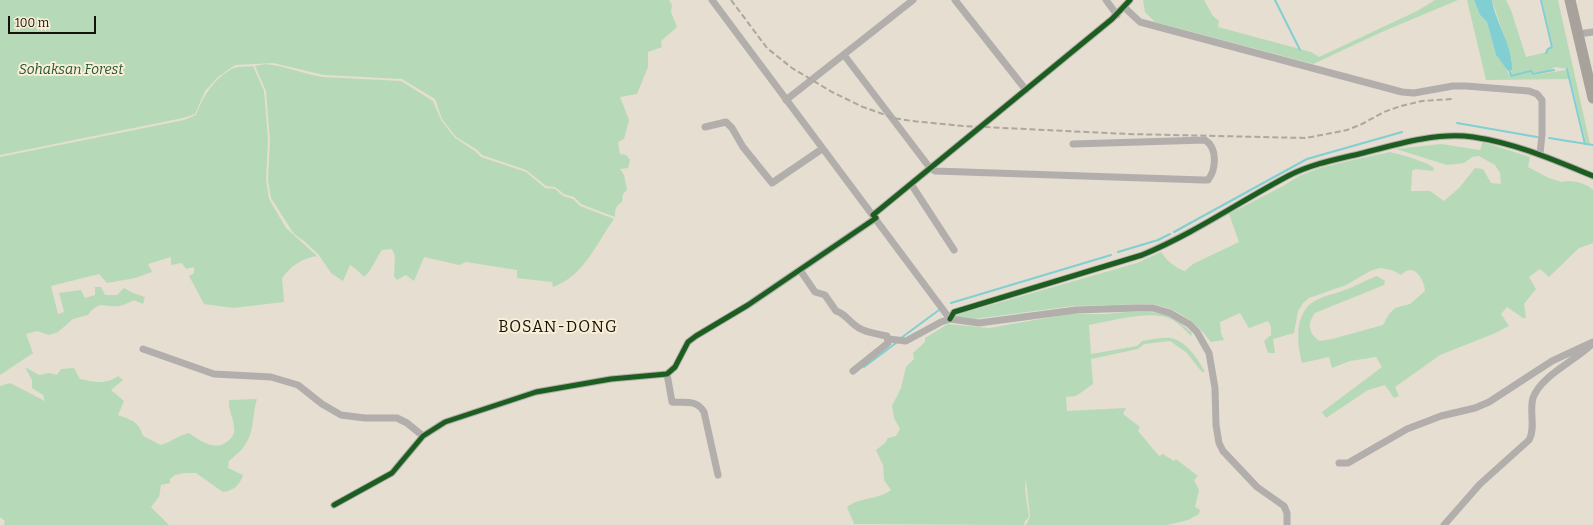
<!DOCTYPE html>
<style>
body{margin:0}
#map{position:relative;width:1593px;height:525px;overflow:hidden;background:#e5ded1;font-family:Bitter,serif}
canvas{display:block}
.scale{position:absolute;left:8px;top:16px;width:88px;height:18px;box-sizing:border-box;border:2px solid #161209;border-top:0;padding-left:5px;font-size:12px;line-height:14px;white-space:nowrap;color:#161209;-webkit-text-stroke:3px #faefd6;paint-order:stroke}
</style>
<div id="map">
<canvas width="1593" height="525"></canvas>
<div class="scale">100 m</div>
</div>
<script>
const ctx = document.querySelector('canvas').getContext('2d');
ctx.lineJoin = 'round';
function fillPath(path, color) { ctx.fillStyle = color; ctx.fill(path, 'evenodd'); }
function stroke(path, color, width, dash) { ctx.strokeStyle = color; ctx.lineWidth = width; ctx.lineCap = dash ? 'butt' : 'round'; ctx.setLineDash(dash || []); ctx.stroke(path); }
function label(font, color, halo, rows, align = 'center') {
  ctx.font = font + ' Bitter,serif'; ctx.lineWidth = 4; ctx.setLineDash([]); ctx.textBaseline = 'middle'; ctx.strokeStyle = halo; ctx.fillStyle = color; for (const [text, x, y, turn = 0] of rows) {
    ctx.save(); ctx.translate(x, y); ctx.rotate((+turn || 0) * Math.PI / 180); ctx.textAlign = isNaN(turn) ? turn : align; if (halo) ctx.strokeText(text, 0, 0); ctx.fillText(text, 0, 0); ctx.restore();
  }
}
const green = new Path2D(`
 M0,0h669l3,5 -1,7 6,15 -16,14 1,6 -14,5v15l-11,27 -17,3 9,23 -5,19 -6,3 2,12 6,1 4,5 -2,8 -8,1 4,6 3,15 -4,4 -1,8c-7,4 -7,8 -7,15l-34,-13 -7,-7 -10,-3 -9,-7 -9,-1 -20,-16 -44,-15 -6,-6 -20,-12 -14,-18 -7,-20 -33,-20 -78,-4 -51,-12 -38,2 -17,12 -13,14 -10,23 -12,4 -183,37z
 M1143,0h61l9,16 6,5 -1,6 93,25 8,5 98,-46 18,-11h23l-74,31 -71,33 -158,-42 -10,-10z
 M1467,0h7l6,15 7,7 9,33 10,13 4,9 21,-5 2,3 33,-5 3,9 -83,1z
 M1492,0h14l5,10 15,47 21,-5 1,-3 5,-2 -11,-47h16l32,144 -4,-1 -18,-74 -13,-2 -7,4 -15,2 -2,-2 -20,4 1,-15z
 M265,64c21,2 38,10 58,13l78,4 32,20 8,19 14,18 20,13 6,6 45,15 19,16 10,1 8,7 10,3 7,7 34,13c-19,26 -29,56 -61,68l-1,-5 -35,-4v-8l-51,-8 -7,3 -35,-8 -10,24 -8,-6 -9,5 -3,-4 1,-20 -3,-7 -10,1c-7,9 -9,19 -18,27l-8,-8 -6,-4 -7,16 -12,-8 -12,-18 -15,-14 -10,-7 -23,-36 -3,-18 2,-40 -4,-49 -11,-25z
 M253,66l11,25 4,49 -2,40 3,19 17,29 31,28c-16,3 -25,9 -35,22l2,24 -51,6 -29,-4 -15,-28 5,-3v-6l-8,2 -4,-6 -11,2v-8l-23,7 4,8 -17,6 -28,5 -8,-9 -48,12 7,28 6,-2 -5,-19 22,-3 4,8 10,-3v-8h6l4,8h12l7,-7 9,5 12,4 -2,7 -9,-4c-4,2 -10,5 -15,6 -13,2 -20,-7 -31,9l-15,4 -15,13 -9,3 -12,-4 -11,3 7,19 -33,22v-218l184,-37 12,-5c7,-19 19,-38 38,-47 5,-2 13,-1 19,-2z
 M1483,142l47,15 -2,10 21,11 13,4c9,-3 24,1 31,8v53l-14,5 -30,29 -9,-8 -11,8 7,12 -12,15 2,14h-3l-16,-11 -6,7 8,12 -16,8 -53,21 -45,32 4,9 -5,2 -9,-13 -17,5 -42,28 -4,-6 60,-45 -6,-10 -26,4 -18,7 -3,-11 -27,6c-5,-20 -8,-48 11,-61 9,-6 22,-8 32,-12 11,-4 21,-10 32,-14l8,5 -1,4 -69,28c-8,11 -7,19 4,28l13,-2 51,-14 6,-11 6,-6 15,-4 15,-13c0,-7 -6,-21 -15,-21 -3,0 -7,3 -9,5l-9,-5 -12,-2 -10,3 -24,14 -37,13 -6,5 -5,8 -4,22 -21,6 2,14h-7l-4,-12 7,-6v-8l-3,-6 -19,7 -9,-15 -20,9 1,11 3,7 -13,2c-16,-21 -34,-34 -60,-38l-78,2 -99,13 -17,-2 -1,-2 7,-2 174,-50 24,-11c7,10 13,15 24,19l8,-7 46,-22 -10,-28 54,-28 16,-10 21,-8 33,-8 37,-8 19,5 19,7 6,4 -1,3 -17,-2 -4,2 -1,20h19l14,10 15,-13 16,-20 8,1 8,14 10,1 -1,-11 -5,-8 -16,-9 -7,1 -8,6 -17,2 -51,-16 45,-5 39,6z
 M1126,312c31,0 41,-3 66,21l-1,3c-7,-7 -15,-16 -25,-19 -19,-6 -57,4 -77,8l2,29 46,-8 5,-5c8,-1 19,-4 28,-3 16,2 28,21 35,34h-3l-16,-20 -16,-11 -26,3 -6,5 -47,10 2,25 -17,12 -10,1 1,14 59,-3 -3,6 17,13 -2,4 21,25 4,-2 11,7 2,-2 22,17 -4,4 5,10 -4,17 5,3 -1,4 -11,6 -21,5h-141l4,-8 -4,-38 -1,11 4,27 -4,4 -1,4 -170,-1 -7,-17c13,-10 31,-7 44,-17l-7,-10 -1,-15 -7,-15 9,-7 3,-5 8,-2 4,-7 -6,-11 -2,-12 9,-18 5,-21 8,-8 -1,-6 12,-11v-4l23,-14 41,4 80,-14h38z
 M25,367l14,8 10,-2 8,2 4,-6 13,-1 6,11c15,3 25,6 38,-3l5,4 -12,10 13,11 -6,14c14,5 21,7 25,21l18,9c10,-3 18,-10 28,-12 11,8 27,19 39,8 4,-3 7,-8 6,-13 0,-10 -6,-18 -5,-28l28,-1c-5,15 -2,32 -12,46 -4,7 -11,11 -16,16l-1,7 15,7c-3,10 -10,16 -20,17l-27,-19h-12l-9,2 -5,4v4l-9,2 -2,12 -8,10 18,18h-165l1,-4 -5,-4v-131l10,-3 35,18 -2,-6 -11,-7v-8z`);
const water = new Path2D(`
 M1474,0h18c3,21 22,49 20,70l-4,1 -12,-16 -9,-33 -7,-7z`);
const stream = new Path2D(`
 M1275,0l25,50
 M1541,0l11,47 -4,2 -2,4
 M1509,69l2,7 20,-5 2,3 21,-4
 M1567,69l18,75
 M1457,123l80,14
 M1549,138l44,7
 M1174,232l133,-73 95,-27
 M1118,252l40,-12 12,-6
 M951,303l160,-48
 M901,338l38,-28
 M864,367l32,-24`);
const minor = new Path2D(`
 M712,0l238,319
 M955,0l71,90
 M1106,0l11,15
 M1124,7l16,15 262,70 12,1 39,-7h13l63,5 8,3 5,6v34l-2,20
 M1578,34l15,-2
 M844,55l86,113 5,3 268,9h5c8,-10 10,-32 -3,-40l-132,4
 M786,100l127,-100
 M705,127l21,-5 6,6 11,19 29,36 50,-34
 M911,184l43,66
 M873,215l239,-196 18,-19
 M800,270l15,22 10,3 11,16c9,2 15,13 23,17 8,5 19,6 28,8l1,7 -35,28
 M950,319l4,-7 188,-57c51,-21 97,-53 146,-79 23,-12 50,-17 75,-23 34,-9 74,-21 110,-16 42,6 81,23 120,39
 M888,339l18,2 35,-19 9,-3 29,4 97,-13 60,-2h17l17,5 19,11 8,8 12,21 6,35 1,37 3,18 4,8 34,36 27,19 3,7v12
 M143,349l71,25 57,3 27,8 24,19 19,11 24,3h32l10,5 16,13
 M667,374l5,28c13,1 24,-3 32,10l14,63
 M1339,463h9l59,-34 34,-13 34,-8 14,-6 63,-41 41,-19
 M334,505l58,-32 31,-37 22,-14 91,-30 75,-13 56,-5 8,-7 13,-25 8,-6 52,-31 128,-87
 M1444,525l36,-41 49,-44c7,-12 0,-28 4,-42 7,-21 41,-37 57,-52`);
const highway = new Path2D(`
 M1570,0l23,98`);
const rail = new Path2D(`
 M731,0l36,48 25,20 40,24 31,15 31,11 18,3 51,5 165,8 178,4 41,-8 15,-6 22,-12 17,-6 21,-5 30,-2`);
const cycleway = new Path2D(`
 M873,215l239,-196 18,-19
 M950,319l4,-7 188,-57c51,-21 97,-53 146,-79 23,-12 50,-17 75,-23 34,-9 74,-21 110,-16 42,6 81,23 120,39
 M334,505l58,-32 31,-37 22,-14 91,-30 75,-13 56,-5 8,-7 13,-25 8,-6 52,-31 128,-87`);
const parkNames = [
 ["Sohaksan Forest",71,70]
];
const quarterNames = [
 ["BOSAN-DONG",558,328]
];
fillPath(green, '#b6dab8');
fillPath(water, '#81cfd3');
stroke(stream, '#81cfd3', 2);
stroke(minor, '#b2aeab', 7);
stroke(highway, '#a7a29b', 11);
stroke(rail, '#aca79f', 2, [6, 3]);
stroke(cycleway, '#1b5e20', 5);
label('italic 14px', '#215634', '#faefd6', parkNames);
ctx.letterSpacing = '1px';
label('16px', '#161209', '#faefd6', quarterNames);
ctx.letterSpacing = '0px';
</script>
